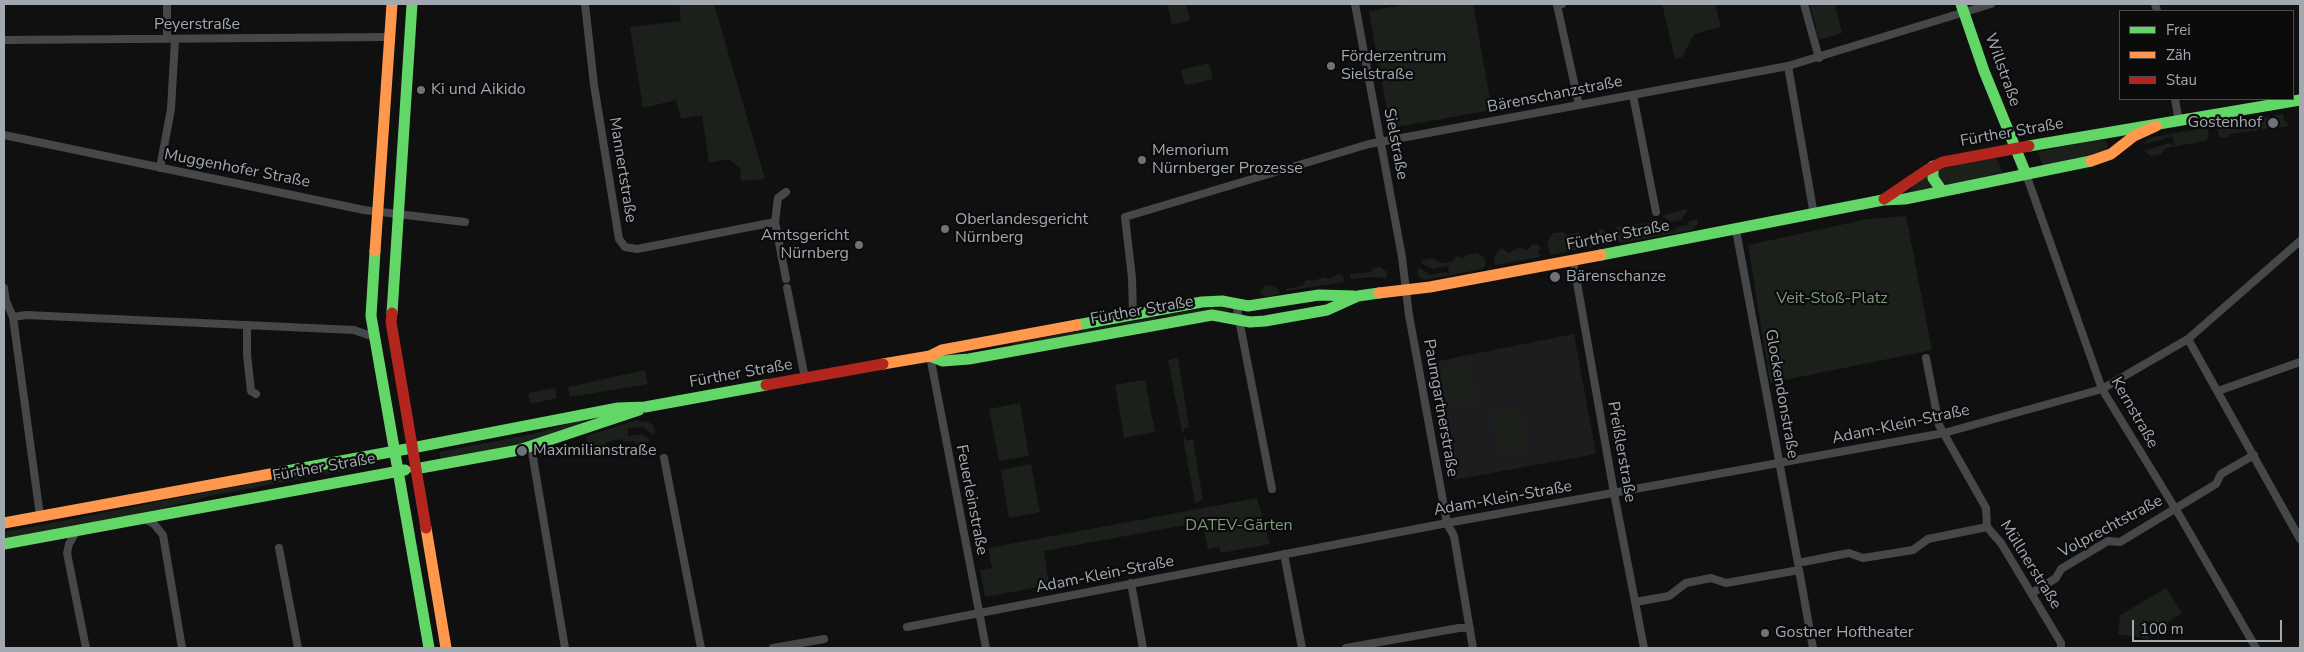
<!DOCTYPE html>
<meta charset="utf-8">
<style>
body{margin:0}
#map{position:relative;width:2304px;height:652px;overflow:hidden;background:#101011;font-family:"Nunito Sans",sans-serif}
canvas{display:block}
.frame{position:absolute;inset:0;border:5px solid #a2a9b1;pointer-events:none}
.legend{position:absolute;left:2119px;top:10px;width:175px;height:90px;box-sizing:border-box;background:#0b0b0c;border:1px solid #474a4e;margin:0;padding:6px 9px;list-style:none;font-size:15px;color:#a2a9b1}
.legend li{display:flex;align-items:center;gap:10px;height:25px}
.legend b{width:25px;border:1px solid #474a4e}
.scale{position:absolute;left:2132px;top:620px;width:150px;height:22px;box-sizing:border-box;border:2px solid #a2a9b1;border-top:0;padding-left:6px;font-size:15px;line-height:18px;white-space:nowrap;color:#a2a9b1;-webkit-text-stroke:4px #0b0b0c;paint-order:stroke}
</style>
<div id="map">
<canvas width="2304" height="652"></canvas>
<div class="frame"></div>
<ul class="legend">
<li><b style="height:6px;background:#63d668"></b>Frei</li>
<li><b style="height:6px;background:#ff974d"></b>Zäh</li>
<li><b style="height:6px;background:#b3261e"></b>Stau</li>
</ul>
<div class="scale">100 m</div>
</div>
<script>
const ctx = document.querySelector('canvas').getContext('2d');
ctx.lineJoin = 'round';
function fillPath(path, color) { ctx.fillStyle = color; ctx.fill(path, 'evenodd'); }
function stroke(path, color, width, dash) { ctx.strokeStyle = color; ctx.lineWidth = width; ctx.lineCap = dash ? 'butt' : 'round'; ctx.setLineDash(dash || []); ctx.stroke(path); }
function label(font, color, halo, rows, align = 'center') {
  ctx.font = font + ' "Nunito Sans",sans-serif'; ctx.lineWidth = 4.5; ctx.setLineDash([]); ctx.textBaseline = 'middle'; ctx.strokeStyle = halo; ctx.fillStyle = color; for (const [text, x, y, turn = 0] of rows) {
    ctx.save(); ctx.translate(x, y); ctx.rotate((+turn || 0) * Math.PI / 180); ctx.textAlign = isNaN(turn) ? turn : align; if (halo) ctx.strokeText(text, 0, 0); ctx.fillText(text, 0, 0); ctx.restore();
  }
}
const built = new Path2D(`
 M1574,334l22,120 -143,26 -20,-118z`);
const green = new Path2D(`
 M679,4h35l51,175 -24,2 -1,-13 -11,-9 -20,4 -7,-48 -21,4 -5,-19 -33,8 -13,-81 51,-6z
 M1167,4h19l4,16 -18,5z
 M1408,4h65l19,106 -102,18 -21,-117z
 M1662,4h53l6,23 -27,7 -12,23 -7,2z
 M1810,4h25l7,29 -23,7z
 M1209,63l4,16 -25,6 -4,-2 -3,-13z
 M2283,114l1,7h3l1,5 -58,8 -2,4 -9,-1 -2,-11z
 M2204,128l4,2 1,7 -3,4 -40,7 -5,6 -10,2 -7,-5 25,-8 5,3 -2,-12 -2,3 -27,8 5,-7z
 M2099,139l7,2 2,4 -3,8 -4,2 -58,11 -5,-14z
 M1996,158l7,15 -94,20c12,-27 61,-31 87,-35z
 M1685,209l2,2 -6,9 -10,2 -9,-6z
 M1906,216l26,134 -162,33 -22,-138 120,-26z
 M1697,219l1,4 -5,7 -72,13 -3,-2 -2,-14 46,-6 7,5 -17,3 2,7 1,-2 20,-4 2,-3 10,-2 3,-4z
 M1600,228l8,6 2,10 -60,11 -3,-13 6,-9 10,-1 4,3 12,-3 6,5 10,-2z
 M1537,244l5,5 -4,1 2,7 -45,8 -1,-8 7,-9 8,5 11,-6 5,3 5,-2 1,-3z
 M1477,253l8,5 1,7 -3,4 -59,11 -6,-5v-8l12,8 16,-3 3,2 -1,-8 -15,3 -12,-6 2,-3 10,-2 8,5 10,-1 6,-6 6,3 3,-4z
 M1380,267l7,5 -1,6 -12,-1 -23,2 -1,-5 21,-2 3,-4z
 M1339,274l4,3 1,5 -58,9v-2l16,-3 4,-6 7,1 12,-4 3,2z
 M1271,285l8,5 1,4 -13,3 -8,-4 5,-7z
 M1210,308h19l-1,6 -59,4 -1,-4z
 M1155,317v4l-141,26 -1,-4z
 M1178,358l11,69 -5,2v3h-2l-14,-72z
 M1469,361l8,41 -30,5 -7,-40z
 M645,370l3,14 -78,13 -2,-10z
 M1145,380l10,52 -31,6 -9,-53z
 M555,388l2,10 -27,6 -2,-11z
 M1020,403l9,53 -30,5 -10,-52z
 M1519,408l8,41 -28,5 -8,-41z
 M581,420l3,3 -63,22 -80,15 -2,-8 94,-18z
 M637,420l3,2 7,-1 7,5 1,6 -2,3 -10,-8 -15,1v8l14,-2 8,6 -3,4 -9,1 -5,-4 -9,1 -4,-3 -13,3 -7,11 -12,-3 -2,-14z
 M1185,437l1,4 7,-2 10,61 -8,3 -12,-65z
 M373,460l1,5 -164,31 -65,17 -141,26v-7c123,-23 245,-50 369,-72z
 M1031,464l9,48 -31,6 -8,-48z
 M1257,498l13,46 -49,9 -2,-6 -11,2 -6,-27 -158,29 5,34 -64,12 -5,-27 12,-2 -4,-20z
 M2166,588l16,25 -14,9 -1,13 -17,-2 -1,6 -31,-5 2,-19z`);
const street = new Path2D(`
 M167,4v35
 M585,4l9,81 25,154 6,8 12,2 138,-27 11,57
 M1355,4l47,253 7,58 38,208 7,13 19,112
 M1562,4l-5,1 22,100
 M1804,4l15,54
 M2155,4l2,7
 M4,40l386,-3
 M1788,66l26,149
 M1633,95l23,117
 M2175,99l4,23
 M4,135l360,75 101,12
 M160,168l11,-59 4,-70
 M2026,174l76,215 79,129 75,130
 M775,222l3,-24 8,-6
 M1736,230l62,333 51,-10 14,5 50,-8 15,-11 59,-12
 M1573,260l41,233 30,155
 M4,288l2,13 7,16 27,199
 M787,288l18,90
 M1236,304l36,185
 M1133,314l-1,-36 -7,-61 244,-73 419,-78 203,-62
 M13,317l13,-2 328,15 20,7
 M247,325v29l4,37 5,3
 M2188,339l112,200
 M930,356l56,292
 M1926,358l13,67 47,83 1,19 14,16 60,100v5
 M2218,391l82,-29
 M531,446l34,202
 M664,458l37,190
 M145,519l9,5 9,11 19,113
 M77,530l-8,14 -2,9 19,95
 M279,548l19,100
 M1284,554l18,94
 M1131,583l12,65
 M2032,593l24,-15 5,-9 47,-28 12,1 96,-58 5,-10 33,-19
 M1635,602l34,-6 17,-13 25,-5 15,5 73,-13 14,78
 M907,627l540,-104 497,-90 158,-44 86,-50 112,-98
 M773,648l51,-9
 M1346,648l113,-20h11`);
const fast = new Path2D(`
 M1961,4l23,67 42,103
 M2029,146l271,-46
 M1933,166v12l9,13
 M375,251l-4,65 58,332
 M1601,255l282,-55 22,-1 186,-38
 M392,313l20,-309
 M1077,325l125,-23 20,-1 26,5 71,-11 35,1
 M930,356l13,5 26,-2 243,-44 38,7 15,-1 62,-11 31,-14 21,-3
 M412,448l206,-40 27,-1 121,-22
 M415,469l104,-19 120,-40
 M281,472l131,-24
 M4,544l401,-74`);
const slow = new Path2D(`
 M2091,161l20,-7 23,-18 22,-10
 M375,251l17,-247
 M1379,293l51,-6 171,-32
 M883,364l47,-8 12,-6 135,-25
 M4,523l277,-51
 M426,528l20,120`);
const jam = new Path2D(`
 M1884,199l43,-29 16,-8 86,-16
 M392,313l-1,9 35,206
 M766,385l117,-21`);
const markers = [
 [1331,66,5,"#6f7379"],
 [421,90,5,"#6f7379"],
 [2273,123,6,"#6f7379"],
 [1142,160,5,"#6f7379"],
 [945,229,5,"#6f7379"],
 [859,245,5,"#6f7379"],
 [1555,277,6,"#6f7379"],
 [522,451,6,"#6f7379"],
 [1765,633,5,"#6f7379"]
];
const streetNames = [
 ["Peyerstraße",197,25],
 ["Willstraße",2002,70,70],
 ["Bärenschanzstraße",1555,95,-11],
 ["Fürther Straße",2012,133,-10],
 ["Sielstraße",1395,144,79],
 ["Muggenhofer Straße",237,169,11],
 ["Mannertstraße",622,170,81],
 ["Fürther Straße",1618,236,-11],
 ["Fürther Straße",1142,311,-10],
 ["Fürther Straße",741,374,-10],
 ["Glockendonstraße",1781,394,80],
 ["Paumgartnerstraße",1440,408,80],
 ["Kernstraße",2134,413,60],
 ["Adam-Klein-Straße",1901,425,-12],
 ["Preißlerstraße",1621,452,80],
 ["Fürther Straße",324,468,-10],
 ["Adam-Klein-Straße",1503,499,-10],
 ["Feuerleinstraße",971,500,79],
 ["Volprechtstraße",2111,527,-28],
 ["Müllnerstraße",2030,565,58],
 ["Adam-Klein-Straße",1105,575,-11]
];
const poiNames = [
 ["Förderzentrum",1341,57],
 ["Sielstraße",1341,75],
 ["Ki und Aikido",431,90],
 ["Gostenhof",2262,123,"right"],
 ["Memorium",1152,151],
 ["Nürnberger Prozesse",1152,169],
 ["Oberlandesgericht",955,220],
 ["Nürnberg",955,238],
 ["Amtsgericht",849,236,"right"],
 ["Nürnberg",849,254,"right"],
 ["Bärenschanze",1566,277],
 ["Maximilianstraße",533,451],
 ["Gostner Hoftheater",1775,633]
];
const parkNames = [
 ["Veit-Stoß-Platz",1832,299],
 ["DATEV-Gärten",1239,526]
];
fillPath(built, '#1d1d1f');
fillPath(green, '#1b201b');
stroke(street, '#454749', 8);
stroke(fast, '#63d668', 11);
stroke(slow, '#ff974d', 11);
stroke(jam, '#b3261e', 11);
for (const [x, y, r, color] of markers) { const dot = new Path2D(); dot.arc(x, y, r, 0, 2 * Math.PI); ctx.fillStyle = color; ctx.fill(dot); stroke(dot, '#0b0b0c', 2); }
label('16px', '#a2a9b1', '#0b0b0c', streetNames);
label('16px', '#a2a9b1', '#0b0b0c', poiNames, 'left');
label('16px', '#7e9b7a', '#0b0b0c', parkNames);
</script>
